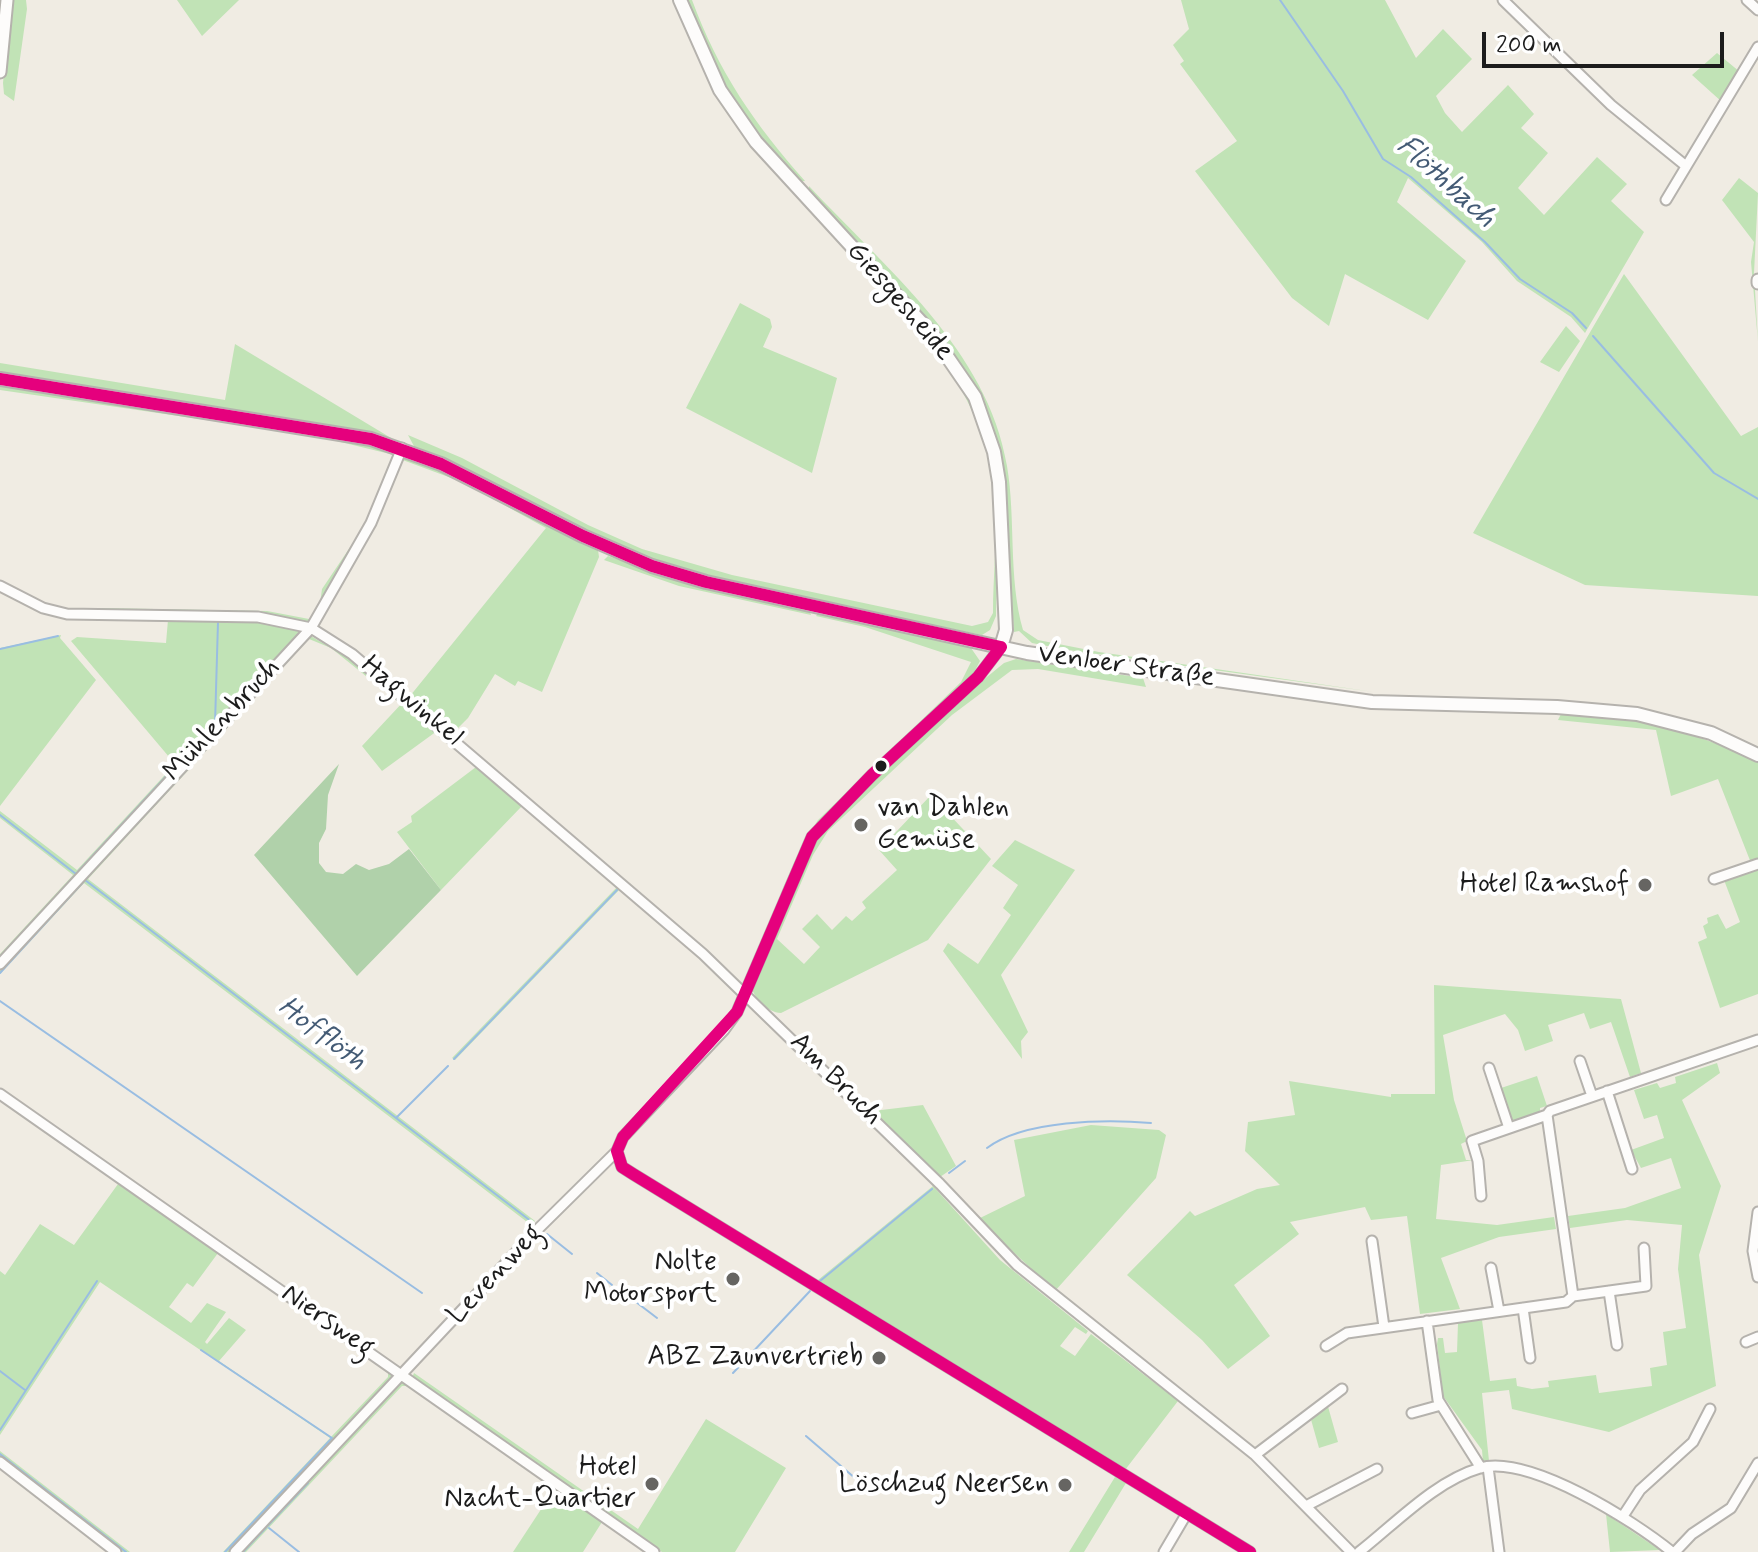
<!DOCTYPE html>
<meta charset="utf-8">
<style>
body{margin:0}
#map{position:relative;width:1758px;height:1552px;overflow:hidden;background:#f0ece3;font-family:Mynerve,sans-serif}
canvas{display:block}
.scale{position:absolute;left:1482px;top:32px;width:242px;height:36px;box-sizing:border-box;border:4px solid #1c1c1c;border-top:0;padding-left:10px;font-size:24px;line-height:28px;white-space:nowrap;color:#1c1c1c;-webkit-text-stroke:6px #fff;paint-order:stroke}
</style>
<div id="map">
<canvas width="1758" height="1552"></canvas>
<div class="scale">200 m</div>
</div>
<script>
const ctx = document.querySelector('canvas').getContext('2d');
ctx.lineJoin = 'round';
function fillPath(path, color) { ctx.fillStyle = color; ctx.fill(path, 'evenodd'); }
function stroke(path, color, width, dash) { ctx.strokeStyle = color; ctx.lineWidth = width; ctx.lineCap = dash ? 'butt' : 'round'; ctx.setLineDash(dash || []); ctx.stroke(path); }
function label(font, color, halo, rows, align = 'center') {
  ctx.font = font + ' Mynerve,sans-serif'; ctx.lineWidth = 8; ctx.setLineDash([]); ctx.textBaseline = 'middle'; ctx.strokeStyle = halo; ctx.fillStyle = color; for (const [text, x, y, turn = 0] of rows) {
    ctx.save(); ctx.translate(x, y); ctx.rotate((+turn || 0) * Math.PI / 180); ctx.textAlign = isNaN(turn) ? turn : align; if (halo) ctx.strokeText(text, 0, 0); ctx.fillText(text, 0, 0); ctx.restore();
  }
}
const green = new Path2D(`
 M11,0h15l1,9 -13,92 -10,-7 -1,-11z
 M177,0h62l-37,36z
 M684,0h8c26,71 63,125 113,181l-10,1 -31,-36 -45,-64z
 M1181,0h204l31,58 27,-29 29,30 -36,37 9,17 17,19 46,-47 26,29 -13,14 27,25 -30,35 26,27 53,-58 30,27 -16,17 33,31 -59,101 -14,-16 -54,-36 -35,-39 -74,-64 -11,24 69,59 -38,59 -83,-46 -16,52 -37,-28 -97,-127 42,-30 -57,-77 4,-3 -11,-16 16,-16z
 M1717,53l23,19 -18,30 -30,-27z
 M1739,178l19,15 -4,80 4,69 -7,-80 3,-20 -32,-42z
 M809,186c76,82 179,164 198,280 9,53 1,111 16,164l15,10 61,12 275,40 -306,-42 -36,-7 -13,-12 -5,1 -10,-138 -26,-99 -170,-200z
 M1624,274l117,162 17,-9v169l-173,-11 -112,-52z
 M872,278c15,7 30,30 42,43 88,95 87,173 82,295l-6,14 -8,5 -248,-51 -82,-23 -43,-17 -194,-96 -7,-13 54,23 126,67 54,24 90,26 240,51 16,-4 5,-9c0,-35 4,-69 2,-104 -5,-104 -56,-158 -123,-231z
 M740,303l30,16 2,8 -9,20 74,31 -25,95 -126,-65z
 M1566,326l14,15 -21,31 -19,-10z
 M235,344l161,97 -73,-17 -323,-52v-9l225,37z
 M0,384l318,48 75,18 3,7c-16,45 -38,81 -61,123 -8,13 -13,33 -26,42l-44,-8 -157,-3 -9,-3 168,3 42,8 10,-9 3,-21 47,-70 25,-64 -78,-19 -316,-46z
 M409,456l70,31 119,63 1,7 -57,135 -24,-11 -3,5 -20,-12 -27,44 -14,14 -44,-36 136,-168 -84,-46 -62,-23z
 M608,556l41,14 160,40 2,5 -132,-29 -75,-26z
 M819,612l152,36 9,13 -9,17 -157,149 -34,68 22,-50 16,-25 143,-138 10,-20 -106,-35 -49,-11z
 M168,620l98,2 34,9 -300,330v-7l73,-79 -73,-57v-7l77,59 98,-106 -104,-123 6,-4 89,6z
 M61,635l-1,3 36,42 -96,126v-158z
 M309,635l55,32 36,31 -3,3 -66,-53 -22,-9 -221,240 447,342 -4,4 -447,-342 -84,91v-6z
 M1016,659l127,19 3,9 -108,-18 -26,1 -60,45 -124,116 -15,24 -36,84 27,25 16,-17 -18,-18 15,-15 15,16 14,-14 6,5 14,-13 -4,-6 35,-32 -18,-20 52,-55 60,64 -63,81 -147,73c-14,-1 -26,-13 -30,-27l64,-145 37,-43 102,-94 50,-41z
 M404,701l33,30 -55,40 -20,-25z
 M1561,714c75,3 129,15 197,48v98l-7,3 -33,-84 -47,17 -15,-66 -98,-10z
 M476,767l46,39 -81,84 -44,-58 15,-10 -1,-6z
 M1015,840l60,30 -74,105 27,57 -7,9 1,18 -79,-108 5,-8 30,21 33,-49 -8,-7 15,-23 -26,-19z
 M1758,868v126l-38,14 -22,-66 9,-4 -4,-12 5,-3 -1,-5 11,-4 8,15 14,-7 -16,-42z
 M618,886l3,2 -166,172 -3,-2z
 M1434,985l187,14 20,74 -11,4 -19,-55 -21,7 -6,-16 -36,12 5,16 -28,10 -7,-21 -13,-16 -62,21 11,65 13,41 -6,3 5,16h8l-33,5 -5,54 61,6 57,-8 2,12 -57,8 -58,21 19,51 -40,5 -13,-98 -36,4 -6,-13 -75,15 9,12 -65,51 36,51 -42,33 -26,-29 -75,-65 63,-64 5,5 62,-27 23,-4 -35,-34 3,-29 47,-7 -6,-34 102,16v-3h44z
 M1717,1063l3,10 -38,27 39,86 -22,69 17,131 -107,46 -97,-23 -3,-19 -27,3 7,68 -6,1 -1,-12 -39,-54 -6,-52 1,-6h5l2,15 12,-1 1,-29 24,-3 8,61 26,-3 1,8 15,3 17,-2 -1,-6 48,-6 3,18 53,-7 -2,-18 17,-3 -4,-33 23,-4 -8,-59 4,-44 -55,-5 -57,8 -2,-12 57,-8 56,-20 -10,-30 -30,10 -10,-18 33,-12 -7,-23 -13,4 -10,-29 23,-7 3,5 16,-5 -1,-6z
 M1537,1076l10,30 -7,2v5l-28,9 -11,-34z
 M923,1105l33,61 -16,11 -67,-66z
 M1091,1125l68,5 7,5 -10,43 -101,113 -77,-72 47,-23 -11,-56z
 M118,1184l100,69 -25,34 -6,-4 -18,24 22,16 16,-20 19,9 -21,30 2,2 22,-26 17,12 -27,31 112,76 57,-60v-5l8,6 -164,174h-9l107,-114 -230,-156 -100,153v-164l5,4 35,-51 34,21z
 M933,1186l67,74 88,71 -2,3 -11,-7 -15,19 15,10 16,-22 87,67 -53,69 -307,-190z
 M414,1373l224,156 68,-110 80,49 -51,84h-73l-250,-174z
 M400,1380l8,6h-6l-156,166h-8z
 M1327,1403l11,39 -19,6 -9,-32z
 M0,1451l130,101h-7l-123,-95z
 M1115,1477l11,6 -42,69h-15z
 M555,1488l47,34 -19,30h-70z
 M1606,1514l54,36 -50,2z`);
const forest = new Path2D(`
 M339,764l-11,31 -2,34 -7,14v20l7,9 17,2 13,-10 13,6 20,-6 20,-15 32,41 -84,86 -103,-121z`);
const stream = new Path2D(`
 M1280,0l63,91 40,68 28,18 74,65 35,37 52,34 14,15
 M1593,336l121,137 44,26
 M0,649l58,-13
 M178,764l37,-40 3,-102
 M0,815l76,59 95,-103
 M0,973l85,-93 447,342
 M0,1001l422,292
 M454,1059l163,-169
 M396,1118l52,-52
 M987,1148c37,-28 119,-29 164,-25
 M949,1173l16,-12
 M547,1234l25,20
 M597,1273l15,12
 M820,1281l112,-92
 M619,1289l38,29
 M201,1350l131,88 -107,114
 M0,1371l25,19
 M733,1373l77,-82
 M0,1430l97,-149
 M806,1436l64,55
 M0,1454l126,98
 M269,1528l30,24
 M243,1552l65,-69`);
const minor = new Path2D(`
 M1503,0l108,105 75,61
 M1747,0l11,10
 M1666,200l92,-153
 M0,586l43,22 24,6 191,3 53,11 41,26 351,300 237,230 77,81 238,190 96,97
 M1714,879l44,-15
 M0,964l311,-336 60,-105 31,-75
 M1580,1061l12,35
 M1489,1068l20,60
 M1607,1091l25,78
 M0,1094l654,458
 M617,1151l5,16 11,7 617,378
 M1481,1196l-3,-35 -6,-20 75,-26
 M1758,1212l-5,39 5,26
 M1372,1241l12,86
 M1491,1268l8,43
 M1609,1291l8,54
 M1573,1296l-26,-181 3,-4 208,-71
 M1523,1308l7,50
 M1427,1321l11,79 43,68
 M1746,1342l12,-5
 M1326,1346l21,-13 219,-31 7,-6 73,-10 -2,-38
 M1412,1413l29,-8
 M1255,1455l87,-66
 M0,1462l116,90
 M1488,1467l11,85
 M1306,1506l71,-37
 M1623,1516l17,-26 53,-48 17,-33
 M235,1552l301,-321 81,-80 6,-14 101,-107 13,-18 75,-175 60,-62 106,-98 23,-30
 M1164,1552l23,-39
 M1359,1552c36,-28 76,-71 121,-84 49,-14 154,53 192,84
 M1675,1552l17,-18 39,-26 27,-45`);
const tertiary = new Path2D(`
 M0,72l7,-72
 M1758,280v3`);
const secondary = new Path2D(`
 M680,0l40,90 36,52 175,191 44,64 19,55 5,30 7,148 -5,17
 M0,379l371,60 70,25 142,72 69,30 54,16 321,71 345,49 185,5 80,7 74,19 47,22`);
const bus1 = new Path2D(`
 M0,379l371,60 70,25 142,72 69,30 54,16 295,65
 M617,1151l5,16 11,7 617,378
 M617,1151l6,-14 114,-125 75,-175 60,-62 106,-98 23,-30`);
const markers = [
 [881,766,7,"#1c1c1c"],
 [861,825,8,"#666562"],
 [1645,885,8,"#666562"],
 [733,1279,8,"#666562"],
 [879,1358,8,"#666562"],
 [652,1484,8,"#666562"],
 [1065,1485,8,"#666562"]
];
const streetNames = [
 ["Giesgesheide",899,302,49],
 ["Venloer Straße",1126,667,8],
 ["Hagwinkel",411,702,40],
 ["Mühlenbruch",223,721,-47],
 ["Am Bruch",835,1080,45],
 ["Levenweg",496,1275,-47],
 ["Niersweg",327,1322,35]
];
const poiNames = [
 ["van Dahlen",877,809,"left"],
 ["Gemüse",877,841,"left"],
 ["Hotel Ramshof",1629,885],
 ["Nolte",717,1263],
 ["Motorsport",717,1295],
 ["ABZ Zaunvertrieb",863,1358],
 ["Hotel",636,1468],
 ["Nacht-Quartier",636,1500],
 ["Löschzug Neersen",1049,1485]
];
const waterNames = [
 ["Flöthbach",1445,183,42],
 ["Hofflöth",321,1035,37]
];
fillPath(green, '#c1e3b6');
fillPath(forest, '#b0d1aa');
stroke(stream, '#99bde2', 2);
stroke(minor, '#b5b2ad', 13);
stroke(tertiary, '#b5b2ad', 15);
stroke(secondary, '#b5b2ad', 16);
stroke(minor, '#fdfcfb', 9);
stroke(tertiary, '#fdfcfb', 11);
stroke(secondary, '#fdfcfb', 12);
stroke(bus1, '#e5007d', 12);
for (const [x, y, r, color] of markers) { const dot = new Path2D(); dot.arc(x, y, r, 0, 2 * Math.PI); ctx.fillStyle = color; ctx.fill(dot); stroke(dot, '#fff', 3); }
label('28px', '#1c1c1c', '#fff', streetNames);
label('28px', '#1c1c1c', '#fff', poiNames, 'right');
label('italic 30px', '#445b75', '#fff', waterNames);
</script>
